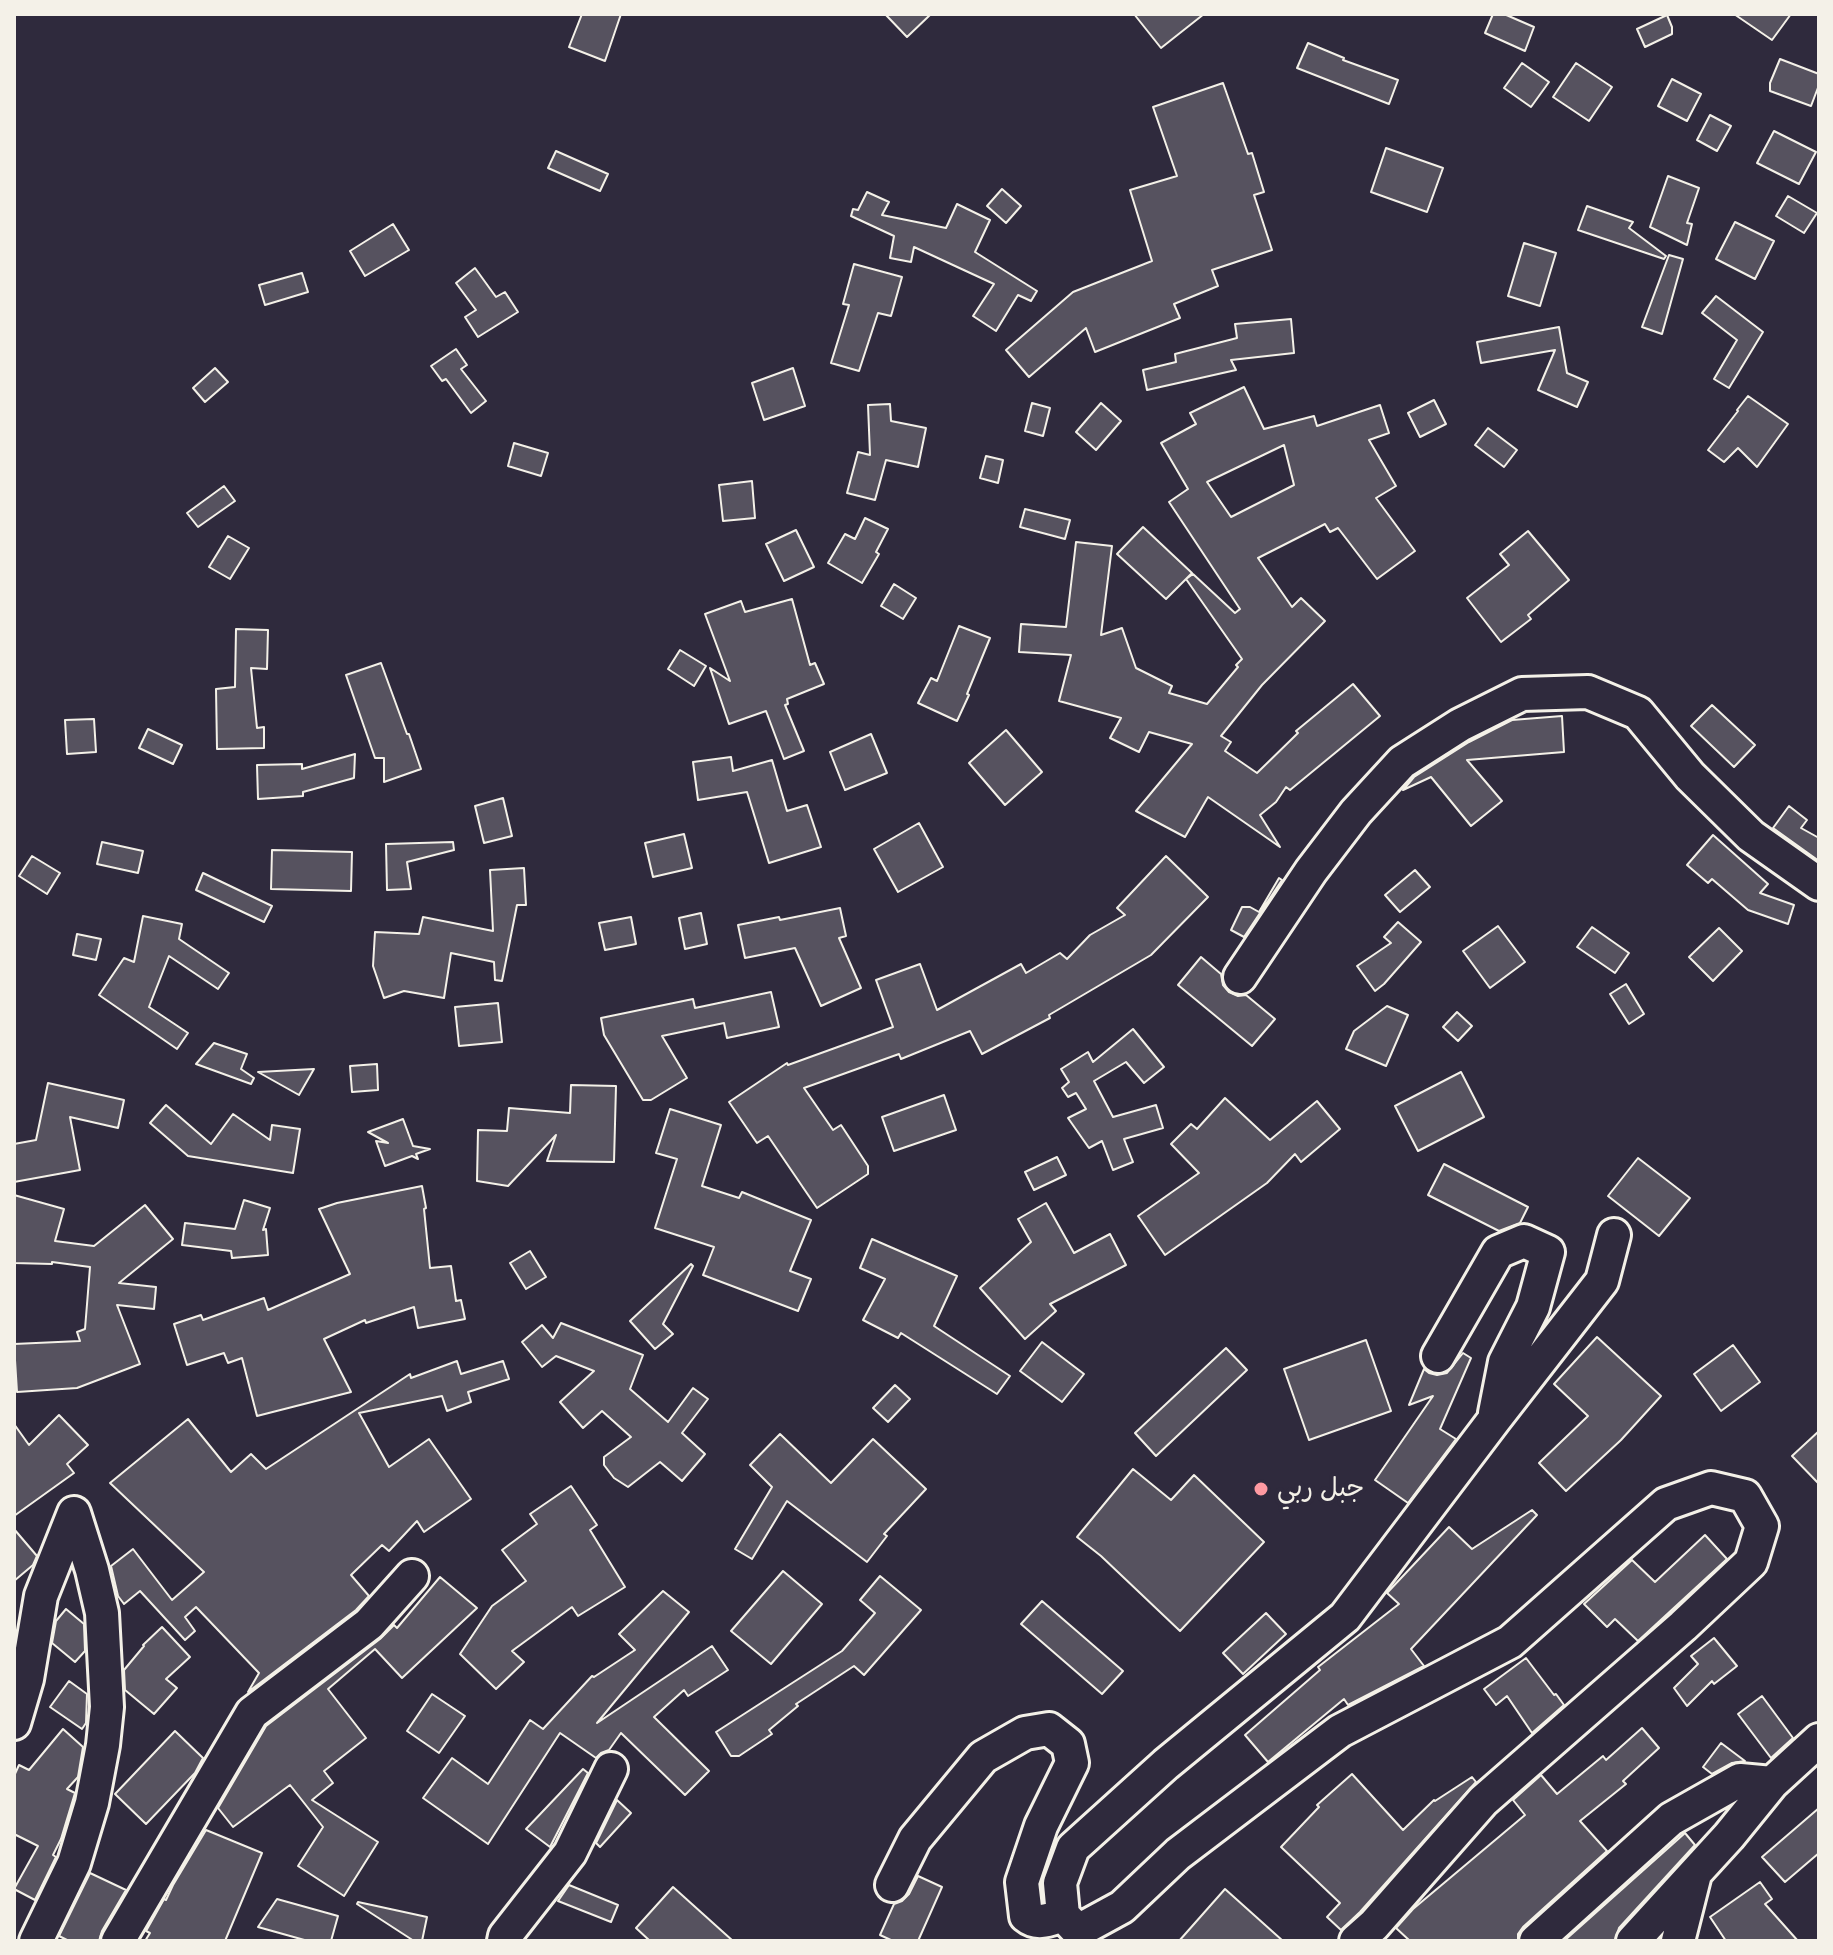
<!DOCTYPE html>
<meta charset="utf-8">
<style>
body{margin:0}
#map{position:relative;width:1833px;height:1955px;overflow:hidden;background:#2f2a3d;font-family:Sriracha,sans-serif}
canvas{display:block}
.frame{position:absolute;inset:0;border:16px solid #f4f1e8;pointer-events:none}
</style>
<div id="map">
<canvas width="1833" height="1955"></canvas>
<div class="frame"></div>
</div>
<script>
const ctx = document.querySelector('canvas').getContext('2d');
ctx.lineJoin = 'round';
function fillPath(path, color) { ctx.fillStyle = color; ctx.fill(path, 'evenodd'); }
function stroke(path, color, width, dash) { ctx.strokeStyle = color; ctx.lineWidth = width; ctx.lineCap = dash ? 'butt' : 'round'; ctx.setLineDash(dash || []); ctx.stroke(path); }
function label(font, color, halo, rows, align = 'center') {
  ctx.font = font + ' Sriracha,"Playpen Sans Arabic",sans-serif'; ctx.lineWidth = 8; ctx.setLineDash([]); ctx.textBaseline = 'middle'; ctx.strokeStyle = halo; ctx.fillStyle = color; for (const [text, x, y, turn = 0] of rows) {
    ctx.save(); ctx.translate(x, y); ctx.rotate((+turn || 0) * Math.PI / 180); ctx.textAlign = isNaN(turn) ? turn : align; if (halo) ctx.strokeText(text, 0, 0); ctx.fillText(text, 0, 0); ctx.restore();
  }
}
const building = new Path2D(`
 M582,14h39l-16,47 -36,-14z
 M885,14h46l-24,23z
 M1134,14h70l-43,34z
 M1493,14h11l30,13 -9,24 -40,-18z
 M1734,14h57l-19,26z
 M1667,15l5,12v7l-27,13 -8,-18z
 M1308,43l36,15 -1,2 55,20 -9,24 -92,-36z
 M1780,59l39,15v11l-8,21 -41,-15v-8z
 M1522,63l27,19 -18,25 -27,-19z
 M1576,63l36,24 -23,34 -36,-24z
 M1672,79l29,15 -14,27 -29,-15z
 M1223,83l25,71 4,-1 12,39 -10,3 18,55 -60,20 6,16 -44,18 6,14 -85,34 -9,-24 -57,49 -23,-27 67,-58 79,-31 -22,-71 47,-14 -24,-69z
 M1710,115l21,11 -14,25 -20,-11z
 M1774,131l42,21 -17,32 -42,-21z
 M1386,148l57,20 -16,44 -56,-20z
 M556,151l52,23 -8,17 -52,-23z
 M1668,176l31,12 -12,35 5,1 -5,21 -37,-18z
 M1002,189l19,17 -15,17 -19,-17z
 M867,192l22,10 -7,13 64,13 11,-24 33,16 -15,32 62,39 -6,10 -13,-6 -22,36 -23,-15 21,-32 -80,-37 -3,15 -21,-4 4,-22 -43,-20 2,-7 5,1z
 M1788,196l29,17 -13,20 -28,-17z
 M1587,206l46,16 -4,6 37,28 -2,3 -86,-29z
 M1735,222l39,19 -19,38 -39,-20z
 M393,224l16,26 -44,26 -15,-25z
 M1524,243l32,10 -16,53 -32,-10z
 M1669,255l14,4 -21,75 -20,-7z
 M854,264l48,13 -11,39 -13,-3 -19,58 -28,-8 18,-58 -6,-1z
 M475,268l21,29 9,-5 13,20 -40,25 -13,-20 11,-7 -20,-27z
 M302,273l6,19 -43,13 -6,-20z
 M1716,296l47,36 -34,56 -15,-9 23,-39 -35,-27z
 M1291,319l3,34 -63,7 5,10 -89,20 -4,-20 33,-8 -1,-8 62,-16 -2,-14z
 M1559,327l8,46 21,9 -11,25 -39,-17 17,-40 -74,13 -4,-21z
 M456,349l11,16 -6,4 25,32 -15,12 -25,-34 -4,2 -11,-15z
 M215,368l13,14 -23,20 -12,-14z
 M793,368l12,38 -41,14 -12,-37z
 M1244,387l20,42 50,-13 3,10 63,-21 9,28 -20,7 27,46 -20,12 39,53 -38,28 -39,-51 -8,4 -5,-8 -67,34 34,49 9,-9 24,23 -63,64 -41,51 10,6 -6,9 32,22 41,-40 -2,-2 57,-47 27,32 -90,74 -4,-3 -10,15 -16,13 20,32 -72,-50 -23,40 -49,-26 56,-67 -43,-12 -10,20 -29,-14 11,-20 -62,-17 12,-46 -52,-3 2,-28 45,3 10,-85 36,4 -11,89 21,-7 14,40 36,18 -3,7 38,11 31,-37 -2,-2 6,-6 -56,-80 7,-5 42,39 5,-4 -71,-107 19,-13 -27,-46 35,-19 -6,-11zM1284,445l10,40 -63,32 -24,-35z
 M1748,396l40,28 -31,43 -19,-19 -14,14 -16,-12 30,-39 -1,-1z
 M1434,400l12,24 -26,13 -12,-24z
 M1032,403l18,5 -7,28 -18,-5z
 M1101,403l20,18 -25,29 -20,-18z
 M890,404l1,17 35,7 -8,39 -32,-7 -11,40 -28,-7 11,-41 12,3 -2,-50z
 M1488,428l29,22 -13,17 -29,-22z
 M514,443l34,10 -7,23 -33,-10z
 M986,456l17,4 -5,23 -18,-5z
 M752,481l3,37 -32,3 -4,-36z
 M224,486l11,15 -37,26 -11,-14z
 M1025,509l45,11 -5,19 -45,-12z
 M865,518l23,11 -12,23 3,2 -17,29 -34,-20 17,-29 10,5z
 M1143,527l49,46 -26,26 -49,-45z
 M796,530l18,37 -30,14 -18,-37z
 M1528,531l41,49 -41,35 3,4 -30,23 -34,-44 42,-33 -9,-11z
 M228,536l21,12 -19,31 -21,-12z
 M894,584l22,14 -13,21 -22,-13z
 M792,599l18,66 5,-2 9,21 -37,15 1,5 -3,1 19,46 -20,8 -18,-48 -37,13 -19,-56 20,13 -25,-67 36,-13 4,11z
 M959,626l31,12 -23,56 2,1 -12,26 -39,-18 13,-25 6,3z
 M236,629l32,1 -1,39 -16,-1 6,60 7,-1v21l-47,1 -1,-60 19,-2z
 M680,650l26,16 -12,20 -26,-17z
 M381,663l26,71h2l12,35 -37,13v-24h-9l-29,-83z
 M1712,705l43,40 -21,22 -43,-41z
 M1562,716l2,36 -97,8 35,41 -31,25 -40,-49 -28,13 11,-13 55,-35 43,-22z
 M94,719l2,33 -29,2 -2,-34z
 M148,729l34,16 -9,19 -34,-16z
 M1006,730l36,42 -37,33 -36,-42z
 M871,734l16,39 -42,17 -15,-38z
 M355,754l-1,24 -51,14v4l-45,3 -1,-34 45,-1v5z
 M731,757l2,14 39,-11 15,51 20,-6 14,42 -52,16 -22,-71 -49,8 -5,-38z
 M503,798l9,38 -28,7 -9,-37z
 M1789,806l18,14 -6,8 18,10v23l-46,-33z
 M919,823l24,44 -45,25 -24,-43z
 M684,834l8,34 -39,9 -8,-34z
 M1713,835l55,49 -8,9 34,12 -6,19 -40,-14 -36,-31 -4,4 -21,-18z
 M102,842l41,9 -5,22 -41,-9z
 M453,842l1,8 -47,12 4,27 -24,1 -1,-46z
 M272,850l80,2 -1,39 -80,-2z
 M32,856l28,17 -13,21 -28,-18z
 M1166,856l42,41 -57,58 -102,60 1,3 -68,36 -12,-23 -69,28 -2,-5 -95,34 29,42 8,-5 27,41v8l-51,34 -49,-72 -11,7 -28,-41 58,-39 1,2 105,-38 -17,-47 44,-16 17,46 84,-46 5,9 34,-20 7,6 23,-24 35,-20 -8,-7z
 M524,868l2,37h-9l-15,76 -7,-1 -1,-18 -43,-9 -7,45 -40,-7 -20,7 -11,-32 2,-34 44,2 4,-17 70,14 -3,-61z
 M1415,870l15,17 -30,25 -15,-17z
 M203,873l69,33 -8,16 -68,-32z
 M1279,878l3,2 -38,57 -13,-7 11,-23h8l9,5z
 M840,908l6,28 -7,2 22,50 -40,18 -26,-58 -50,10 -7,-33 41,-8 1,3z
 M701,913l6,31 -22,5 -6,-31z
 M143,916l39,8 -3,15 50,34 -11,16 -49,-33 -20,51 39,26 -11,16 -78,-54 25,-37 10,4z
 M631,917l5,27 -31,6 -6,-27z
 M1398,922l23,20 -37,42 -9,7 -18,-25 34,-23 -7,-6z
 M1498,926l27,36 -35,26 -27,-37z
 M1592,927l37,26 -14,20 -38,-26z
 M1719,928l23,23 -29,30 -24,-24z
 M77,934l24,5 -5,21 -23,-5z
 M1201,957l20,17 2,11 6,7 9,4 8,-1 29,24 -23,27 -74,-61z
 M1626,984l18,30 -15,10 -19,-30z
 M771,992l8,35 -52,11 -3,-15 -62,13 25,42 -36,22h-8l-39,-65 -3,-17 92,-19 2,9z
 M498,1003l4,39 -43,4 -4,-39z
 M1387,1006l21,9 -22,51 -40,-17 8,-18z
 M1457,1012l15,14 -14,15 -15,-14z
 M1133,1029l31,38 -20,16 -18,-21 -32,19 19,36 43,-12 7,23 -39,11 9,23 -20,8 -11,-29 -13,7 -21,-30 18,-9 -10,-16 -8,4 -6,-9 7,-6 -8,-13 27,-17 5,10z
 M214,1043l33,11 -6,15 13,9 -3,6 -55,-20z
 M377,1064l1,26 -26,2 -2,-26z
 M314,1069l-15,26 -41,-23z
 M1461,1072l23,45 -66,34 -23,-45z
 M48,1083l76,17 -6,28 -48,-11 10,53 -66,12v-38l22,-4z
 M571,1085l45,1 -2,76 -67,-1 9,-26 -48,51 -31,-5 1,-51 29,1 2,-23 61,5z
 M944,1095l12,35 -62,21 -12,-34z
 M1225,1098l45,42 47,-39 23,28 -39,33 -6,-8 -28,29 -102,72 -27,-39 61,-43 -28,-29 20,-20 6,5z
 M166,1105l45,39 22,-30 37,26 2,-15 28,4 -7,44 -105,-17 -38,-33z
 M670,1109l51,16 -19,61 37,12 3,-6 69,28 -21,51 21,8 -13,32 -95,-36 11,-28 -59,-19 22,-69 -21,-6z
 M403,1119l10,27 17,3 -14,5 2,5 -6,-3 -27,10 -9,-25 12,2 -20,-11z
 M1057,1157l9,18 -32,15 -9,-18z
 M1638,1158l52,40 -31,38 -51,-40z
 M1444,1164l84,43 -8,16 -21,8 -71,-36z
 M422,1186l4,22 -2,1 6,59 21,-2 5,35 5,-1 4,19 -47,9 -4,-21 -48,16 -1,-3 -41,19 27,53 -94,24 -15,-58 -14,5 -4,-10 -37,12 -13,-41 27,-9 2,5 61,-22 4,12 82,-36 -31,-65 18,-6z
 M14,1195l50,14 -9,32 39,5 51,-41 28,34 -54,44 37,4 -2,22 -37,-4 23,59 -63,24 -60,4 -3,-48 66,-3 -3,-9 8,-3 5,-62 -38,-5v2l-38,-1z
 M244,1200l26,8 -7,22 3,-1 2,26 -36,3 -1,-7 -49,-6 3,-22 50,6z
 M1046,1203l28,50 36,-19 16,31 -76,39 6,7 -31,28 -45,-51 51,-46 -13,-23z
 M872,1239l85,37 -23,50 76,50 -13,18 -96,-61 -3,5 -35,-18 22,-41 -25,-11z
 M530,1251l16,26 -20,12 -16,-26z
 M691,1264l2,2 -30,58 10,10 -18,15 -25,-28z
 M561,1323l82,32 -13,34 38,33 25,-34 15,11 -26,34 23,21 -23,27 -22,-19 -32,25 -14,-9 -10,-13v-8l27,-20 -29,-26 -19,17 -23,-26 34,-31 -38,-15 -14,11 -20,-25 20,-17 11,13z
 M1597,1337l64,59 -40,44 -55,51 -27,-28 49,-47 -34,-32z
 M1366,1340l25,71 -82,29 -25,-71z
 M1042,1342l42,32 -22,28 -42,-31z
 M1733,1345l27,37 -39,29 -27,-37z
 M1226,1348l21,22 -91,86 -21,-23z
 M1463,1353l8,5 -31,71 16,10 -48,64 -33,-23 58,-84 -24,9 15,-36 5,4 8,2 10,-2z
 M457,1361l4,13 42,-13 6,18 -41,13 3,10 -24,9 -5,-15 -83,17 30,54 40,-28 42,60 -47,33 -7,-11 -28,30 -7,-6 -31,30 18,21 -13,14 -108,82 11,-19 -63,-66 -11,10 10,14 -10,9 -45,-49 -16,13 -6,-8 -7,-30 22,-17 39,51 32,-28 -94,-89 78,-64 43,53 20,-18 15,15 144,-95 1,4z
 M895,1385l15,14 -22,23 -15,-14z
 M59,1415l29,30 -21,19 7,9 -60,43v-92l15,21z
 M1819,1431v53l-27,-28z
 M780,1434l51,49 42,-44 53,50 -42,45 3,2 -20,26 -80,-61 -35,58 -17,-10 37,-62 -22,-22z
 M1133,1469l38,31 23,-25 70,67 -84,89 -79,-75 -24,-19z
 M571,1486l26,39 -7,5 35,57 -47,29 -6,-9 -60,44 12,11 -28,27 -36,-35 32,-48 34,-25 -24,-31 35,-26 -7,-10z
 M1532,1510l5,5 -126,134 13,17 -76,39 -4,-6 -76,63 -23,-27 75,-65 -2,-3 81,-63 -12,-11 62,-66 23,22z
 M14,1529l23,27 -4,9 -19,16z
 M1705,1535l22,24 -89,82 -23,-22 -8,8 -23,-23 48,-44 23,22z
 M783,1571l39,33 -51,60 -40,-33z
 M880,1576l41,34 -57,65 -10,-9 -58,38 2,2 -29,24 3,4 -33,22h-8l-15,-24 126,-81 33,-38 -15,-13z
 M440,1577l37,31 -75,70 -27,-29 -47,40 38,49 -42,33 9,12 -21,17 66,42 -34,54 -46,-30 25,-39 -33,-42 -57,42 -15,-19 48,-82 114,-87 14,-14 3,3z
 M663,1591l26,21 -92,111 115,-77 16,24 -40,26 -4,-6 -30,27 55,54 -24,24 -64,-62 -12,17 -8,3 -5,5 -36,-25 -72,111 -65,-46 29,-40 36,26 42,-64 13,9 49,-53 2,1 41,-27 -16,-16z
 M1042,1601l81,70 -21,23 -81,-70z
 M66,1609l18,15 1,27 -10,11 -23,-19 4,-22z
 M1266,1613l20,21 -43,40 -20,-21z
 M162,1627l28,30 -24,22 11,9 -23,26 -29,-24 -1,-20 20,-24 -1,-1z
 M1714,1638l23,28 -23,18 -2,-3 -25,25 -13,-18 24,-24 -7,-8z
 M1526,1658l28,37 2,-1 8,11 -32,28 -25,-37 -11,9 -12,-16z
 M69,1681l18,13 -1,29 -4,6 -32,-22z
 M432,1694l33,22 -26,37 -32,-22z
 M1762,1696l31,42 -22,20 -33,-44z
 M1642,1728l17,20 -36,33 3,3 -46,37 27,30 -84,76 -5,7v7h-108l-14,-13 17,-19 112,-94 -12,-15 28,-25 16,19 46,-38 3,4z
 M63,1729l20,18 -5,30 -11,12 8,4 -14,46 -8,16 3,2 -21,43 -21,-11 24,-43 -24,-12v-58l5,-11 10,5z
 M175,1731l28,27 -8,15 -49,51 -31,-30z
 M1721,1743l24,18 -13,2 -20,11 -9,-7z
 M583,1769l5,4 -38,74 -24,-18z
 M1352,1774l51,56 31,-30 1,1 37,-24 4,5 -116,130 -19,18 -14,-13 13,-14 -59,-56 38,-40 -2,-2z
 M617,1800l14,13 -31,34 -4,-4z
 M1819,1808v45l-34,29 -23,-25z
 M206,1830l56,23 -37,88h-80l5,-8 -4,-2 18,-32 2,1 7,-15z
 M1685,1833l10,12 -76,83 -4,13h-51z
 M90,1873l36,17 -24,41 -3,10h-30l-10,-5z
 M918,1876l24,11 -24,54h-25l-13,-6 14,-31 8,-3 7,-7z
 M1760,1882l12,17 -7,5 33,37h-72l-16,-24z
 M569,1885l49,20 -7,17 -53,-21z
 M673,1887l60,54h-83l-14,-13z
 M1225,1889l58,52h-104z
 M277,1899l61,17 -7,25h-23l-50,-14z
 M358,1902l69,15 -5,24h-8l-57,-37z`);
const minor = new Path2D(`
 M1240,977l71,-106 45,-59 46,-50 58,-37 62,-31 66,-2 50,21 52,63 61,60 68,48
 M1438,1356l60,-104 26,-11 24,11 -15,55 -28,55 -10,51
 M14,1723l13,-44 14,-83 33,-83 18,57 10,43 5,94 -4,38 -11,58 -18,60 -38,78
 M892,1885l23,-46 68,-82 42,-24 24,-4 19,15 4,19 -31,63 -19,56 4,34c12,10 24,3 37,-1
 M118,1941l134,-228 117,-89 43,-48
 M504,1941l1,-5 65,-83 41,-84
 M1356,1941l18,-16 109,-124 200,-175 68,-64 11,-36 -17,-30 -34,-8 -45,16 -156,138 -170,89 -162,123 -56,53 -44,24 -15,-16 -3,-32 13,-35 93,-84 179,-147 149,-197 108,-139 12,-46
 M1536,1941l135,-122 69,-39 32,3
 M1633,1941l96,-105 43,-53 47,-43
 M1678,1941l17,-67`);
const markers = [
 [1261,1489,8,"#ff9aa2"]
];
const poiNames = [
 ["جبل ربي",1277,1489]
];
fillPath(building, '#56525f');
stroke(building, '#f4f1e8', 2);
stroke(minor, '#f4f1e8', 38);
stroke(minor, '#2f2a3d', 32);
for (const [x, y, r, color] of markers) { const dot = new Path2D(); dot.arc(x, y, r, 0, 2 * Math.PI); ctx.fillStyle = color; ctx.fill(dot); stroke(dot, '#2f2a3d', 3); }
label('26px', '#f4f1e8', '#2f2a3d', poiNames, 'left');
</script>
